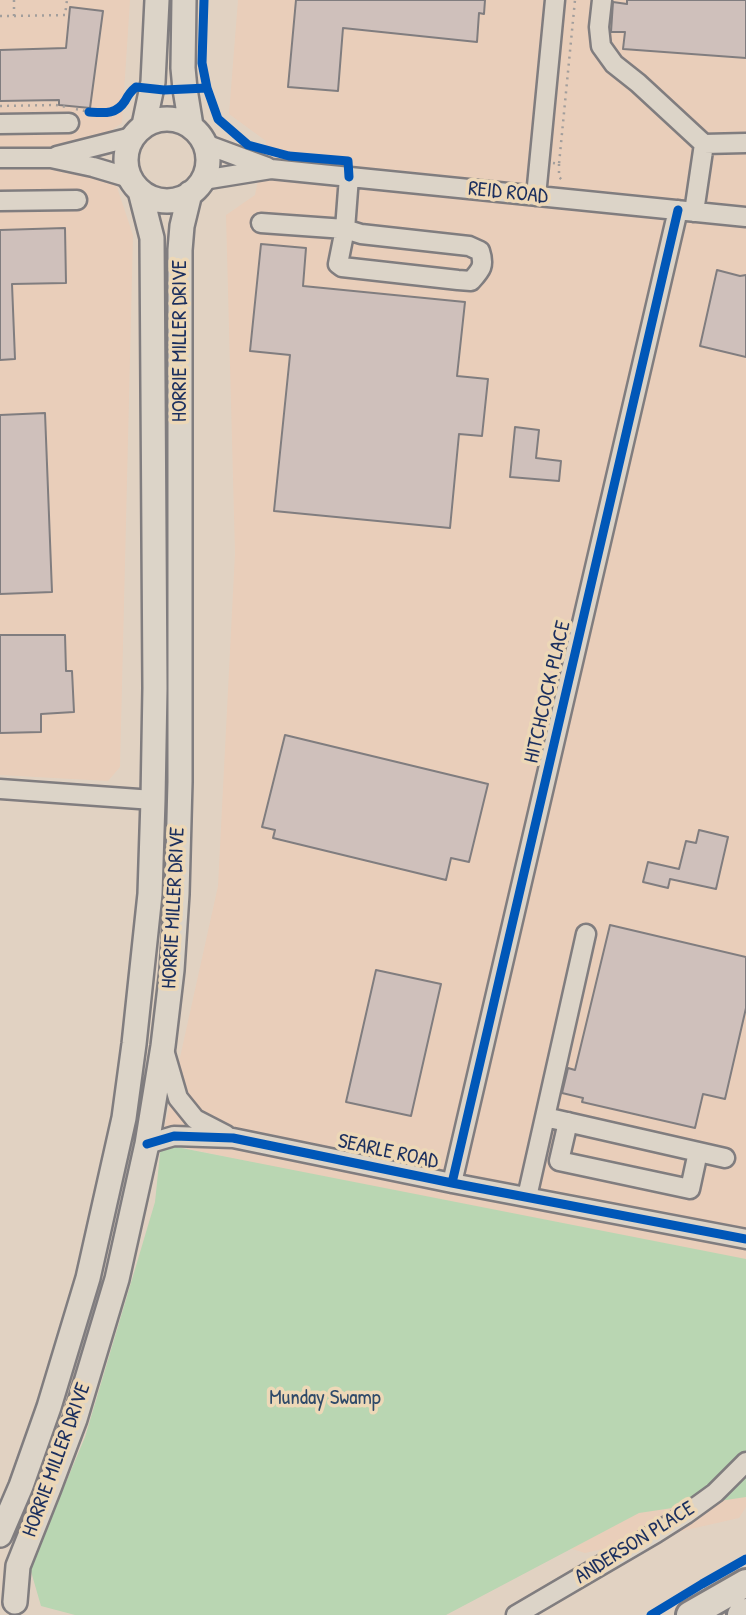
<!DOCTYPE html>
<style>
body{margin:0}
canvas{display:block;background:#e1d2c2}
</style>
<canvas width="746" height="1615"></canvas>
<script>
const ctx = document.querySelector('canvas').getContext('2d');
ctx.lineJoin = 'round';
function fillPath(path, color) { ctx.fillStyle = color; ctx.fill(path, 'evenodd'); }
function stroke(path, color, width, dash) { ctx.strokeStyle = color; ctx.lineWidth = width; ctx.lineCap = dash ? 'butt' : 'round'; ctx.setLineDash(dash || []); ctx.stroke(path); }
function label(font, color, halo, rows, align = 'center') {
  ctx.font = font + ' "Patrick Hand",sans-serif'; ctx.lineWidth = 7; ctx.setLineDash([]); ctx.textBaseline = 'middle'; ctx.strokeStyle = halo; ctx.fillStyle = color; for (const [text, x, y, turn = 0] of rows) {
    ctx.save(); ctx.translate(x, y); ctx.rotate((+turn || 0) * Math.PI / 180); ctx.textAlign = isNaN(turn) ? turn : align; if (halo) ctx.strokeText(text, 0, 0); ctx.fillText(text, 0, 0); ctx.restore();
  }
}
const built = new Path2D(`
 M0,0h130l-8,123 -30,20 -1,26 26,18 16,48 -13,532 -12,14 -108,-6z
 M238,0h508v1507l-7,11 -154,35 -195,-61 55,-289 -284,-60 57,-257 17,-333 -9,-338 29,-20 11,-54 -37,-27z`);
const green = new Path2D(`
 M161,1144l585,115v238l-107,16 -193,102h-371l-34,-9 -11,-38 55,-131 70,-235z`);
const building = new Path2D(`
 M296,0h189l-1,14 -5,-1 -2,29 -134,-14 -5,63 -50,-4z
 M627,0h119v58l-123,-9 2,-17h-14l2,-30 14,2z
 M70,7l33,4 -13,97 -31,-3v-5l-59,1v-51l66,-2z
 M65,228l1,55 -54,1 3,75 -15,1v-130z
 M261,244l45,4 -3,38 162,16 -8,74 31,3 -6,57 -23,-2 -9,94 -176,-17 16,-156 -40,-4z
 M717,270l23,6 6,-1v82l-46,-11z
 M45,413l7,179 -52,2v-179z
 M515,427l24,3 -3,28 25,3 -2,20 -49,-4z
 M0,635h65l1,36h6l2,41 -33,2v18l-41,1z
 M285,735l203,49 -19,78 -18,-4 -5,22 -173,-42 2,-8 -13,-3z
 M699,830l29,7 -12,52 -46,-10 -2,9 -25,-6 5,-20 31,7 7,-28 10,2z
 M610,925l136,32v51l-21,91 -22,-5 -8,34 -113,-26 1,-4 -21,-5 6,-25 7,2z
 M376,970l65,14 -30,132 -65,-14z`);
const path = new Path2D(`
 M0,16h14v-16
 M14,16l51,-1 2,-15
 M0,106l56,-1 10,2
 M76,109l13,3
 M553,163l6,1 16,-164
 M559,164v13l5,5`);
const minor = new Path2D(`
 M602,0l-3,27 2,19 13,18 24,19 66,61 42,-1
 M0,124l69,-1
 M205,144l62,23
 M57,156l75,-19
 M0,158h51l42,9 37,11
 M203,180l68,-11 475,48
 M536,196l19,-196
 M0,201l77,-1
 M694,212l10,-68
 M261,223l84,6 16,5 108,12 11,5c5,15 1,19 -9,30l-13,-1 -116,-13 -4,-3 7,-35 4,-52
 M0,789l153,11
 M164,1050l14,48 17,21 31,16
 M545,1117l41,-183
 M568,1122l-9,39 131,28 8,-37
 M147,1144l27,-8 59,2 219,45 294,56
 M452,1183l226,-973
 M527,1197l18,-80 180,41
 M516,1615l140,-82 30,-19 29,-21 31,-31`);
const major = new Path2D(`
 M184,0l-1,68 2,21 6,37
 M126 160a41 41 0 1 1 82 0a41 41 0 1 1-82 0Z
 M144,125l9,-43 4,-82
 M0,1535l21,-49 28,-79 39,-129 36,-160 10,-74 16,-150 3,-94 2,-112 -3,-450 -12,-47
 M15,1602l3,-36 31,-78 26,-69 42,-140 30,-135 16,-98 9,-76 5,-76 3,-112v-532l2,-24 8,-33`);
const highway = new Path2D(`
 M690,1615l56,-32
 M741,1615l5,-3`);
const cycleway = new Path2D(`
 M204,0l-2,63 5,25 11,31 30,26 41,11 59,5 1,16
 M89,112c15,1 27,3 36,-11 3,-6 6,-10 11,-14l28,3 43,-2
 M147,1144l27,-8 59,2 219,45 294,56
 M452,1183l226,-973
 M651,1615l51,-31 44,-25`);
const streetNames = [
 ["REID ROAD",508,193,6],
 ["HORRIE MILLER DRIVE",180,341,-90],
 ["HITCHCOCK PLACE",548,692,-77],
 ["HORRIE MILLER DRIVE",174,908,-87],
 ["SEARLE ROAD",388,1152,12],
 ["HORRIE MILLER DRIVE",57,1460,-70],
 ["ANDERSON PLACE",635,1543,-32]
];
const parkNames = [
 ["Munday Swamp",325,1398]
];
fillPath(built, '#e9ceba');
fillPath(green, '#b9d6b2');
fillPath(building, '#cfc0bb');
stroke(building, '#807d7f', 2);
stroke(minor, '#807d7f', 23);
stroke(major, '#807d7f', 28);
stroke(highway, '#807d7f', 32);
stroke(path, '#a29e9c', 2.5, [2, 5]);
stroke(minor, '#dcd4c8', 18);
stroke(major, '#dcd4c8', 23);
stroke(highway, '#dcd4c8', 26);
stroke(cycleway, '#0057b8', 9);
label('21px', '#1b2f5e', '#edd8b7', streetNames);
label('21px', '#2e4969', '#edd8b7', parkNames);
</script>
